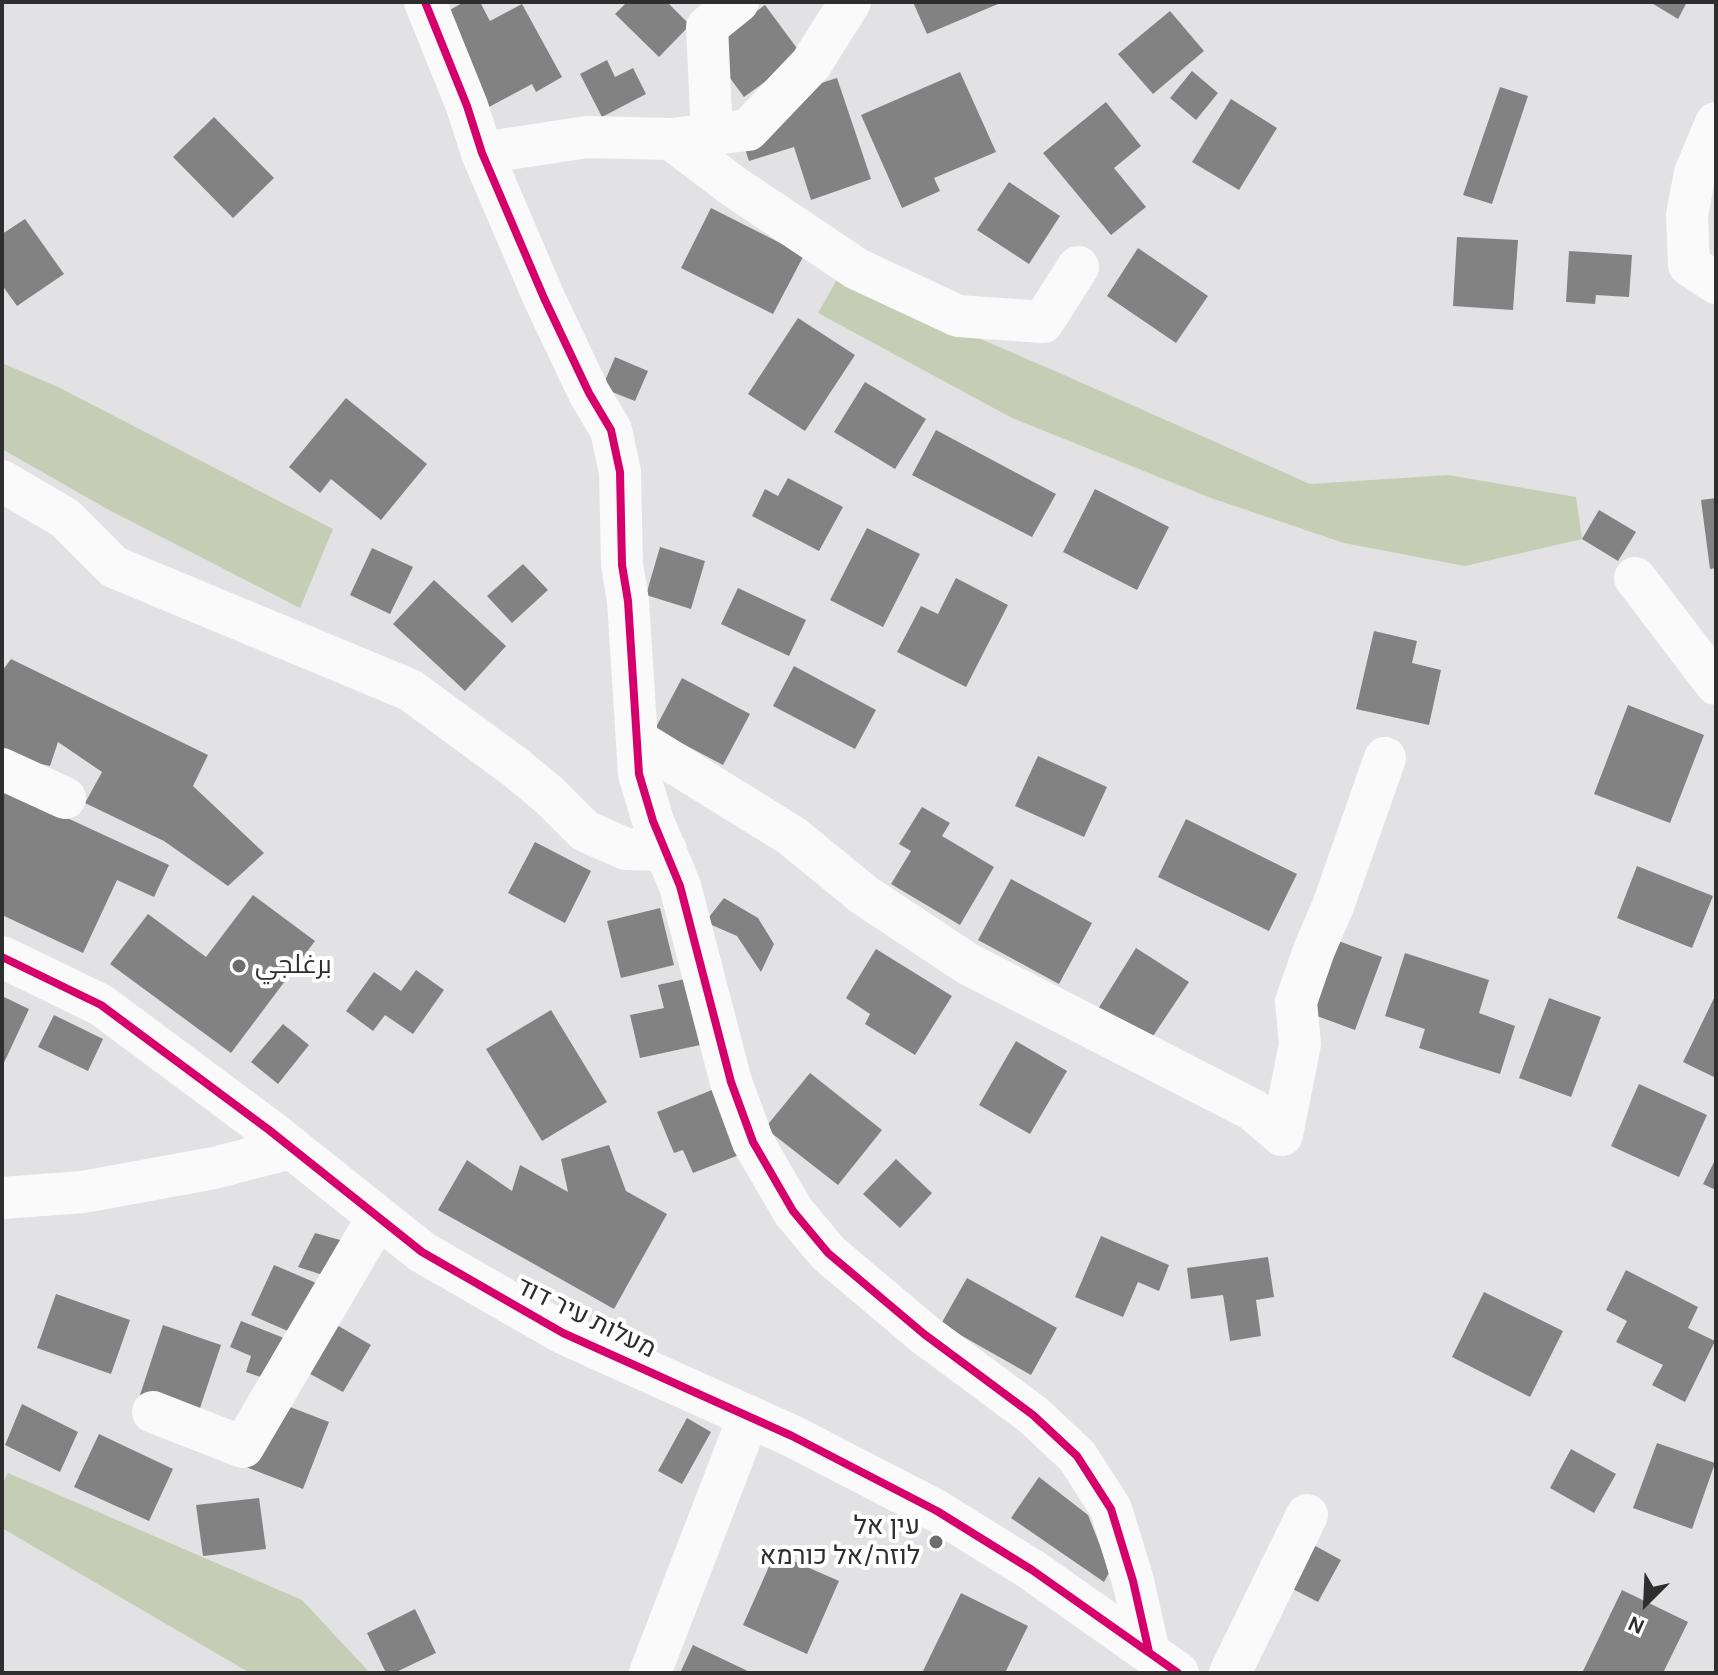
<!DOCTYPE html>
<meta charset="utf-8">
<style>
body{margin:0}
#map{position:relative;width:1718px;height:1675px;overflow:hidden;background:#e2e1e3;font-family:Karla,sans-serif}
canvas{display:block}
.frame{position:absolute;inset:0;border:4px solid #2e2e2f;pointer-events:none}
.north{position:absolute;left:1606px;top:1563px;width:80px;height:80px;-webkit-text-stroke:6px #fff;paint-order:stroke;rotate:204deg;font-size:22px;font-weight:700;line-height:32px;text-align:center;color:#2e2e2f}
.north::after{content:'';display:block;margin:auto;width:28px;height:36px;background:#2e2e2f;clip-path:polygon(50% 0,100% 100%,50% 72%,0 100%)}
</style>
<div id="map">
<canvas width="1718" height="1675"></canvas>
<div class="frame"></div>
<div class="north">N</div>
</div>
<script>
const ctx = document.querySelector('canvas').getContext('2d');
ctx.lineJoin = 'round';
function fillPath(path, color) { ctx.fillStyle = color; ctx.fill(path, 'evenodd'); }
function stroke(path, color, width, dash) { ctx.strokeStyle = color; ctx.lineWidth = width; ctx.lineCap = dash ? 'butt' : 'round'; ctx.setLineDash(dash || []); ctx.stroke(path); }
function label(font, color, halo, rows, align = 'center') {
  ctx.font = font + ' Karla,Cairo,Heebo,sans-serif'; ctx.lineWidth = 8; ctx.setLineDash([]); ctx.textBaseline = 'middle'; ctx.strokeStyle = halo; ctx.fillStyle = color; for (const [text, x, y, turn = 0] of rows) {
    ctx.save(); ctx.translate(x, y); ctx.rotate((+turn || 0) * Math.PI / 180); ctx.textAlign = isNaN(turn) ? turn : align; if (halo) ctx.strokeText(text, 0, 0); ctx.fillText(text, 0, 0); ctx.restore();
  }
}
const green = new Path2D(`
 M838,278l217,93 255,113 138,-9 128,22 6,42 -117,27 -121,-23 -133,-45 -199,-80 -194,-105z
 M2,363l58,25 273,141 -33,79 -191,-98 -107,-61z
 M8,1473l294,127 68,73h-120l-248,-145v-43z`);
const building = new Path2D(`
 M464,2h16l10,19 32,-17 40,73 -26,15 -4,-8 -43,23 -50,-91z
 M627,2h40l23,23 -31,32 -44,-43z
 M913,2h84l1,2 -71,30z
 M1650,2h37l-9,17z
 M765,5l37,50 -58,42 -37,-50z
 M1170,11l34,40 -51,43 -35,-40z
 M607,60l8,17 18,-9 13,26 -44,23 -22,-43z
 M1192,71l26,22 -22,27 -26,-22z
 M960,72l36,80 -62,26 6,13 -38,17 -41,-93z
 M837,78l34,101 -60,21 -17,-53 -45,14 -4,-12 70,-64z
 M1500,87l28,9 -36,108 -29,-9z
 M1231,99l46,29 -38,62 -47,-28z
 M1106,102l35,44 -27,22 32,39 -35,28 -68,-82z
 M214,117l60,61 -41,40 -60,-61z
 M1009,182l51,34 -31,48 -52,-34z
 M711,208l93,47 -31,59 -92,-46z
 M25,219l39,55 -47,32 -15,-21v-51z
 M1457,237l61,3 -5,70 -60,-4z
 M1138,248l70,48 -32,47 -69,-47z
 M1569,251l63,4 -3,42 -33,-2 -1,9 -29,-2z
 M798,318l57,37 -50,76 -57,-37z
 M615,357l33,14 -13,30 -33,-13z
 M865,382l61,37 -31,50 -61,-37z
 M346,398l81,66 -46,56 -50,-41 -11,14 -31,-26z
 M936,430l120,64 -24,43 -120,-62z
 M788,478l55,29 -24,44 -67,-35 13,-27 13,7z
 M1095,489l74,38 -32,63 -74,-38z
 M1716,498v70l-6,1 -9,-69z
 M1599,510l37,22 -18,29 -36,-22z
 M867,528l53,26 -37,73 -53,-27z
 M660,547l45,14 -14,48 -45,-14z
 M372,548l41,19 -23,47 -40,-19z
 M523,564l25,26 -36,33 -25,-27z
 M956,578l52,27 -42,82 -69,-35 24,-46 17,8z
 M434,580l72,66 -41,45 -72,-67z
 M738,588l68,32 -17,36 -68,-32z
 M1374,631l43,10 -5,22 29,7 -12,55 -73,-16z
 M11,659l197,96 -15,31 71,67 -36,33 -64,-45 -79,-38 17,-31 -44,-30 -8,24 -48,-10v-85z
 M794,666l82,44 -21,39 -82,-43z
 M682,678l68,36 -27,51 -68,-36z
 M1628,705l76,30 -34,88 -76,-29z
 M1038,756l69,31 -23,50 -69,-31z
 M2,788l167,77 -15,32 -37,-17 -34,73 -81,-38z
 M922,807l28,16 -8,13 52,31 -34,58 -69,-41 20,-33 -12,-7z
 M1186,819l111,55 -28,57 -111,-54z
 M535,842l56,29 -26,52 -57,-30z
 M1637,866l76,30 -21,52 -75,-30z
 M1011,879l81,44 -33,61 -81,-44z
 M253,895l62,46 -84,112 -121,-89 38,-50 58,43z
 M724,898l34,20 16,26 -13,28 -24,-36 -32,-14z
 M660,908l14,57 -53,13 -14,-57z
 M1325,936l57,21 -27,73 -57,-21z
 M1136,948l53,34 -40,60 -51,-33z
 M876,949l76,47 -37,59 -50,-31 5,-10 -24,-16z
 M1405,953l84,27 -10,33 36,13 -15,48 -81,-26 6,-19 -40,-13z
 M416,970l28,20 -31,44 -28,-19 -12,16 -27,-20 28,-39 27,19z
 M685,979l15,66 -60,13 -10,-43 34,-7 -6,-23z
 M1716,994v84l-33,-16z
 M2,996l27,13 -27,58z
 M1549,998l52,19 -30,80 -52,-19z
 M551,1010l56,92 -65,39 -56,-92z
 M54,1015l49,24 -15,32 -50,-24z
 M283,1024l26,21 -31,39 -27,-22z
 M1016,1041l51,30 -37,63 -51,-29z
 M810,1073l72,57 -44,55 -73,-57z
 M1639,1084l68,31 -28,62 -68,-31z
 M712,1090l27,65 -46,18 -10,-23 -9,3 -17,-41z
 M609,1145l17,46 41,23 -53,95 -176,-99 29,-50 45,31 8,-26 48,27 -7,-33z
 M1716,1158v32l-13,-6z
 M896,1159l36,34 -32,35 -37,-34z
 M315,1233l36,10 -19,35 -34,-11z
 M1101,1236l68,29 -10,26 -21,-9 -15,35 -48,-20z
 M1268,1257l6,40 -18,3 5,36 -31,5 -7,-46 -32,4 -4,-31z
 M274,1265l47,20 -24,50 -46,-20z
 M1626,1270l72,37 -10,21 27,13 -30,61 -33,-17 11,-20 -47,-23 11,-21 -21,-11z
 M967,1278l90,50 -26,47 -90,-51z
 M1484,1292l79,39 -33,66 -78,-40z
 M56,1294l74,26 -19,54 -74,-26z
 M241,1321l53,21 -19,40 -29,-10 5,-16 -21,-9z
 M330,1321l41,24 -28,47 -40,-22z
 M163,1325l58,20 -23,69 -58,-19z
 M272,1400l57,22 -26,67 -57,-22z
 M22,1404l56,28 -18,40 -55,-27z
 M687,1418l24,14 -29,52 -24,-13z
 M99,1434l74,35 -24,52 -75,-34z
 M1657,1443l58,20 -23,66 -59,-21z
 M1571,1449l45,25 -22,39 -44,-25z
 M1039,1477l49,38 22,56 -6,11 -93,-64z
 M259,1498l7,51 -63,7 -7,-51z
 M1308,1542l33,18 -23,42 -33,-17z
 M775,1553l64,28 -32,73 -64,-29z
 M1622,1590l66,32 -25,51h-81z
 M961,1593l67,33 -23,47h-83z
 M415,1609l21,44 -42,20h-8l-19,-40z
 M693,1645l59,28h-72z`);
const minor = new Path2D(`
 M425,2l42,104 15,47 62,145 45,95 22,37 9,42 2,93 6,36 11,173 14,47 27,65 51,196 22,60 40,69 35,42 96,81 109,81 44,41 34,53 22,72 16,71
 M1716,123l-21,50 -8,42 2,50 27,18
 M712,134l-5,-107 31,-25
 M671,139l77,-9 63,-66 39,-62
 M482,153l105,-16 84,2 62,47 124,83 101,47 85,6 35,-55
 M2,481l63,37 49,49 296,123 105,77 34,28 36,36 41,18 40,1
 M1635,578l81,106
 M637,740l155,96 72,59 104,69 285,146 29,25 18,-91 -4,-42 18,-52 19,-44 52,-148
 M2,769l63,29
 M2,957l99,48 168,125 153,122 141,81 229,103 145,75 95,59 146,103
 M2,1198l81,-6 131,-24 77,-20
 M153,1412l90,35 135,-230
 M650,1673l99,-257
 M1230,1673l77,-158`);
const cycleway = new Path2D(`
 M425,2l42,104 15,47 62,145 45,95 22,37 9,42 2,93 6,36 11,173 14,47 27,65 51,196 22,60 40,69 35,42 96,81 109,81 44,41 34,53 22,72 16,71
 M2,957l99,48 168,125 153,122 141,81 229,103 145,75 95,59 146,103`);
const markers = [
 [239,966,8,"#6d6d6e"],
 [936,1542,8,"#6d6d6e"]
];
const poiNames = [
 ["برغلجي",255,966],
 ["עין אל",920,1527,"right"],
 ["לוזה/אל כורמא",920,1557,"right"]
];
const streetNames = [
 ["מעלות עיר דוד",586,1318,26]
];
fillPath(green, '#c5ceb5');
fillPath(building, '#838283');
stroke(minor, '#fbfafb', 42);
stroke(cycleway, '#d6006c', 8);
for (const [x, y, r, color] of markers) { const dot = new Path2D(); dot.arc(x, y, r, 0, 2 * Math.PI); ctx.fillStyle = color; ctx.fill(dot); stroke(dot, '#fff', 3); }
label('26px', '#2e2e2f', '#fff', poiNames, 'left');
label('26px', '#2e2e2f', '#fff', streetNames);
</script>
